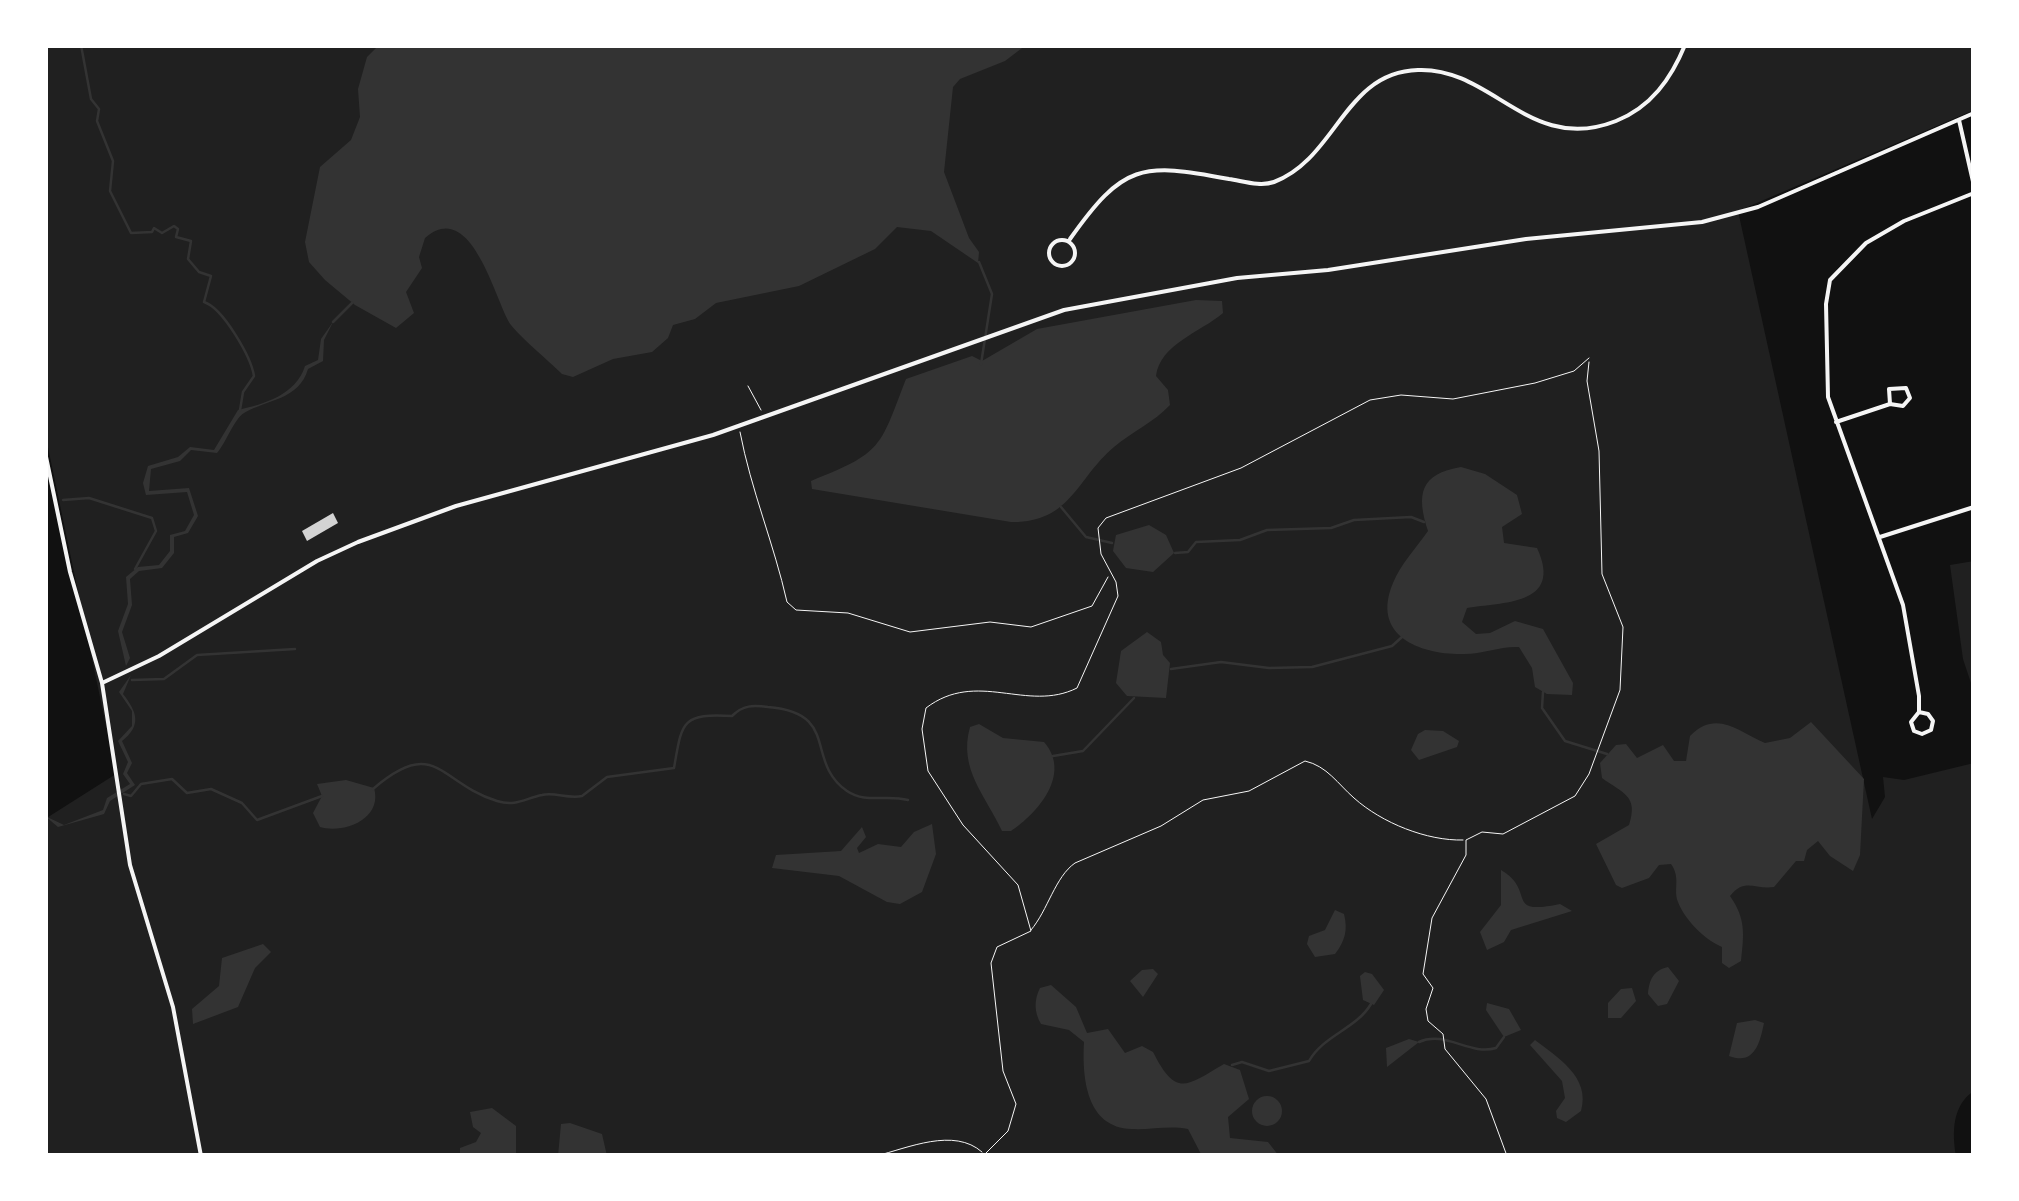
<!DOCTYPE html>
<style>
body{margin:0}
#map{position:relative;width:2019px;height:1201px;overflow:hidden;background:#111;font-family:Overpass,sans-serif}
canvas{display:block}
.frame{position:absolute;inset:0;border:48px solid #fff;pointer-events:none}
</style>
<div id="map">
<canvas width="2019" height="1201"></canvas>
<div class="frame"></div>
</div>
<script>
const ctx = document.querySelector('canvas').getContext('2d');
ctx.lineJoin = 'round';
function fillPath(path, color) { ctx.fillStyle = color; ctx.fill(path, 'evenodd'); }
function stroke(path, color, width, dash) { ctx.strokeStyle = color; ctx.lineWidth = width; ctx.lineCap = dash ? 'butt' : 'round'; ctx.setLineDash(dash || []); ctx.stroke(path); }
const green = new Path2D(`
 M45,45h1929v65l-236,101 134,608 13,-22 -2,-20 21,3 70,-17v328c-22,14 -22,42 -18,65h-1911v-337l71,-45 -71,-341z
 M1974,561v131l-11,-33 -13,-94z`);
const water = new Path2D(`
 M379,45h647l-21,16 -45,18 -7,8 -9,85 25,66 10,14 -1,11 -47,-32 -34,-4 -22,22 -76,37 -83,17 -21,16 -22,6 -5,13 -16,14 -39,7 -40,18 -11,-3c-14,-14 -40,-35 -51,-49 -15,-21 -39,-129 -86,-87l-6,19 3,11 -16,24 8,21 -18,15 -41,-23 -30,-25 -16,-18 -4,-20 15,-75 31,-27 9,-23 -2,-28 9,-32z
 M1196,300l26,1 1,12c-22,19 -63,31 -67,63l12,14 2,15c-16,17 -38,27 -56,42 -38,32 -43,76 -103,75l-199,-33 -1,-8c72,-29 68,-32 95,-102l66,-23 10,5 55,-32z
 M333,322l-9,18 -1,21 -15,8c-9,31 -40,30 -64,44 -10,6 -18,30 -27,40l-26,-3 -11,11 -29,8 -2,22 40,-3 9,28 -10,17 -14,4v16l-12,15 -23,3 -9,8 2,26 -10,27 8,26 -4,8 -8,-35 10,-27 -2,-27 12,-10 21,-2 11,-14v-16l15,-4 9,-16 -7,-23 -41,3 -3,-12 5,-17 30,-9 12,-10 24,3 24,-40c26,-6 58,-15 67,-44l13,-6 3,-21z
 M1461,467l24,7 32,21 5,19 -20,13 2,16 33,5c27,58 -36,54 -70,60l-5,14 14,12 14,-1 25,-12 28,8 30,54 -1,12 -25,-1 -12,-7 -3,-19 -13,-21c-18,-1 -36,7 -55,7 -42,1 -94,-17 -71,-71 7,-18 24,-36 35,-52 -12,-37 -8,-57 33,-64z
 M1149,525l17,10 8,18 -21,19 -27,-4 -13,-17 3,-16z
 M1147,632l14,10 2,13 7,8 -4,35 -39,-2 -11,-13 5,-32z
 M131,675l-8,19c14,18 19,31 -1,47l10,22 -5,10 8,12 -25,16 -6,13 -46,13 -13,-11 19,9 39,-15 4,-12 23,-14 -7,-10 5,-12 -10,-21 14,-15v-15l-13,-19z
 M1811,722l53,57 -4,76 -7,16 -23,-15 -12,-15 -11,9 -3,11h-8l-22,26c-19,3 -29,-10 -44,9 16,23 14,38 11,65l-12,7 -7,-5v-16c-18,-8 -37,-27 -44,-45 -5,-13 3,-24 -7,-38l-12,1 -10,13 -27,10 -6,-3 -20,-41 33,-19c10,-30 -7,-32 -27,-47l-2,-15 16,-18 10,-1 11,14 26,-13 11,16h12l4,-25c27,-27 48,-4 75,7l25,-5z
 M979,724l24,14 41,4c28,32 -6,71 -33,89h-9c-16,-35 -44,-62 -32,-104z
 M1425,730l18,1 16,10 -2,6 -38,13 -8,-10 7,-16z
 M346,780l28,8c9,31 -30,46 -54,39l-7,-14 9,-17 -5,-12z
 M932,824l4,30 -14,38 -22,12 -13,-2 -48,-26 -67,-8 4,-13 65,-4 21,-24 4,10 -9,11 2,5 19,-9 23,3 13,-15z
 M1501,870c36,21 2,46 59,34l12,7 -61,19 -7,12 -17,8 -7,-18 21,-27z
 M1335,910l9,4c4,16 1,27 -9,40l-20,3 -8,-13 2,-8 16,-6z
 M263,944l8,8 -16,16 -17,39 -45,17 -1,-15 27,-23 3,-28z
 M1668,967l11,14 -12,23 -9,2 -10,-12c1,-13 5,-24 20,-27z
 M1142,970l11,-1 5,5 -15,23 -13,-16z
 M1365,972l7,2 12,16 -10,15 -11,-5 -3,-24z
 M1051,985l25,22 11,26 21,-4 17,24 17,-7 11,6c23,45 32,35 71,12l16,6 9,29 -21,18 2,21 38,4 11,14h-77l-14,-27c-19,-4 -37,1 -56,0 -46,-1 -50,-52 -48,-87l-15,-12 -28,-6c-7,-12 -7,-24 -1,-36z
 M1632,988l4,13 -15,17h-13v-15l13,-14z
 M1487,1003l22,6 12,21 -17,7 -18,-27z
 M1755,1020l9,3c-4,19 -9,43 -35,33l8,-33z
 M1409,1039l10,3 -32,25 -1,-19z
 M1535,1040c22,17 56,37 46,71l-15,11 -9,-4 -1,-7 9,-13 -3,-17 -32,-36z
 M1252 1111a15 15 0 1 1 30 0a15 15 0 1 1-30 0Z
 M492,1108l24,18v30h-56v-8l16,-6 5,-9 -8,-6 -3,-15z
 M570,1123l32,11 5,22h-49l3,-32z`);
const stream = new Path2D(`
 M81,45l10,54 8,10 -2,12 16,40 -3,30 21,42 21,-1 2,-4 8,5 12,-7 4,3 -2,8 15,4 -3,18 11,13 12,4 -7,26c19,6 47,55 50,74l-11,16 -3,18
 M979,262l13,32 -11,70
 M333,322l19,-19
 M63,500l26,-2 63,20 4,13 -21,38
 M1061,507l25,30 26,6
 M1175,553l13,-1 8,-10 44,-2 27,-10 64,-2 23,-8 57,-3 13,5
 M1171,669l50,-7 48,6 43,-1 80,-21 10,-9
 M132,680l32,-1 33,-24 98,-6
 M1543,692l-1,16 23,33 42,13
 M1053,756l30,-5 51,-53
 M373,789c63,-54 66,-6 124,12 19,6 29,-3 45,-6 13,-3 26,4 40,1l25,-19 67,-9c8,-46 7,-55 58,-52 11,-11 21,-11 36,-9 73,6 36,54 79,84 19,13 39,3 61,9
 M124,794l7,2 10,-12 31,-5 15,14 24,-4 31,14 15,17 65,-24
 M1419,1042c26,-12 51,14 77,6l8,-11
 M1232,1065l10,-3 27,9 40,-10c15,-26 47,-32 62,-57`);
const building = new Path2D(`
 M333,513l5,10 -31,18 -5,-10z`);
const path = new Path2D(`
 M748,386l13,24
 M740,432c11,58 34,112 47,170l9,8 52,3 62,19 80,-10 41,5 61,-21 16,-29
 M1031,930c17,-20 24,-53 44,-67l86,-37 42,-26 46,-9 56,-30c22,5 33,23 49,37 28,25 73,43 109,42
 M876,1156c32,-8 78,-29 106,-4
 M983,1156l25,-25 8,-27 -13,-33 -12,-108 6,-16 34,-16 -13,-46 -55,-60 -35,-54 -6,-42 4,-21c51,-39 101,5 151,-20l41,-92 -2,-14 -15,-28 -3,-26 8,-10 135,-50 129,-68 31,-5 52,4 82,-16 39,-12 15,-13
 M1507,1156l-21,-57 -41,-50 -2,-15 -15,-13 -2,-12 7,-21 -10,-14 9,-56 34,-63v-15l16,-8 21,2 72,-38 14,-22 31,-84 3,-63 -21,-53 -3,-123 -12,-70 2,-19`);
const minor = new Path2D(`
 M1959,120l15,66
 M1070,239c53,-75 71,-77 159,-60 14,2 31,8 45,3 63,-24 70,-110 144,-112 74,-3 112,85 198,51 35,-14 55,-42 69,-76
 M1049 253a13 13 0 1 1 26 0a13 13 0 1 1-26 0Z
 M1836,422l54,-18 13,2 7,-8 -4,-10 -17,1 1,15
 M45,452l25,120 32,111 28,182 43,142 28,149
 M1880,537l94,-30
 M102,683l57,-27 158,-95 41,-19 98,-36 257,-71 351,-125 173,-32 91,-8 198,-31 176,-17 56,-15 216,-94
 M1919,712l9,2 5,7 -2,9 -9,4 -8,-3 -3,-9 8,-10v-16l-16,-91 -75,-208 -2,-93 4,-24 36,-37 38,-22 70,-28`);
fillPath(green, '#202020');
fillPath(water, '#333');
stroke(stream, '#333', 2.5);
fillPath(building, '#d3d3d3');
stroke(path, '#f5f5f5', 1);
stroke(minor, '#f5f5f5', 4);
</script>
